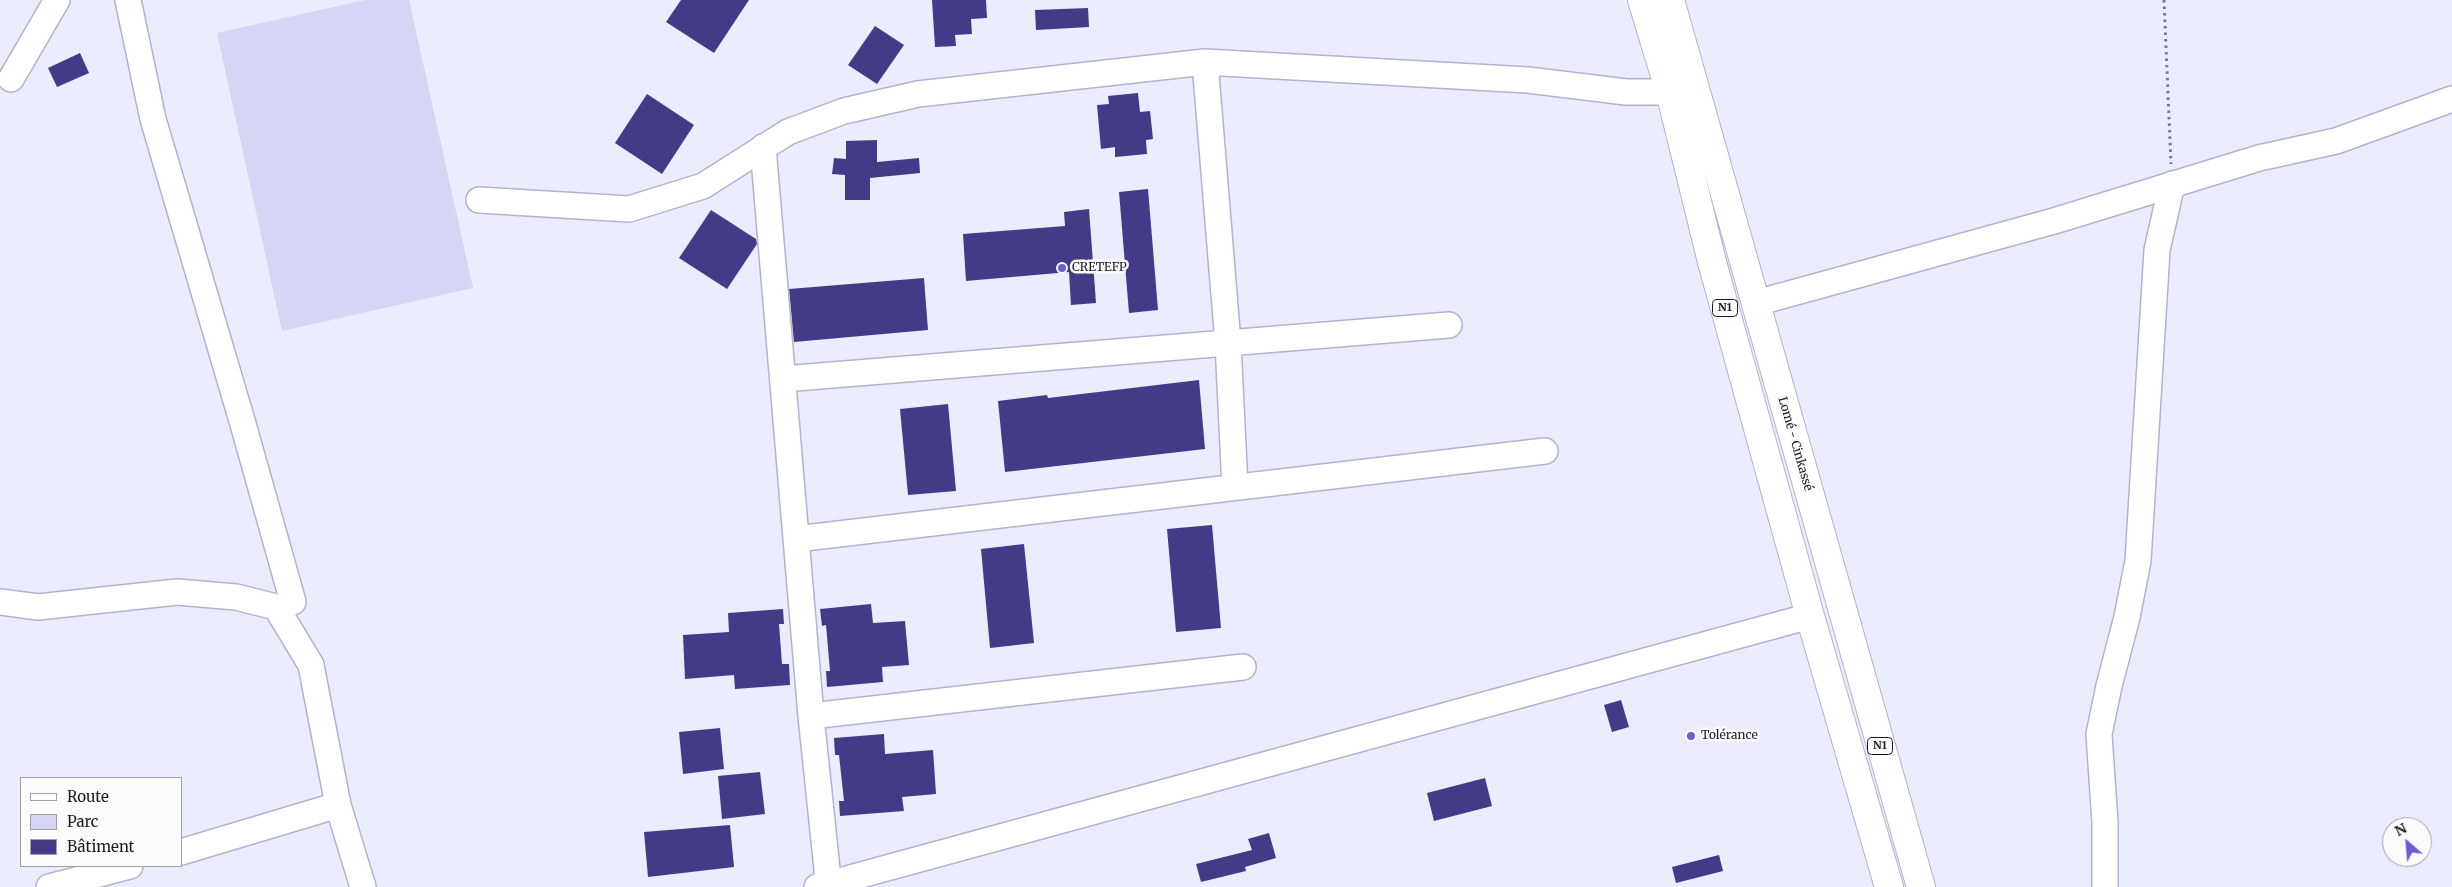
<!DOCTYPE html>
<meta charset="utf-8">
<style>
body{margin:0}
#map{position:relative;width:2452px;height:887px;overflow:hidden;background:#ebecfe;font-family:Merriweather,serif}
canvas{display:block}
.legend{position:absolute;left:20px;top:777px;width:162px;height:90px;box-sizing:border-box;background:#fbfbfb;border:1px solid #a1a1a5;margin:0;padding:6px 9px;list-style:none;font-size:15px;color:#1a1a24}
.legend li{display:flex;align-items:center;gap:10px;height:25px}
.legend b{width:25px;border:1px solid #a1a1a5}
.north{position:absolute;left:2382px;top:817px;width:50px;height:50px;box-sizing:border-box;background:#fbfbfb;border:1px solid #a1a1a5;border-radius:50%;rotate:333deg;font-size:14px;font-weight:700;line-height:20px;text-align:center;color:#1a1a24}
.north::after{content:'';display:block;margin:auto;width:18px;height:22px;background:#6c5dd7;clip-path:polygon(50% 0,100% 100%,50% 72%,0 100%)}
</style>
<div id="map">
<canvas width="2452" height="887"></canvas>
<ul class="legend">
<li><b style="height:6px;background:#fff"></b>Route</li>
<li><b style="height:14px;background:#d5d5f5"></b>Parc</li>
<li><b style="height:14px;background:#433b87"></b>Bâtiment</li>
</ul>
<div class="north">N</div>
</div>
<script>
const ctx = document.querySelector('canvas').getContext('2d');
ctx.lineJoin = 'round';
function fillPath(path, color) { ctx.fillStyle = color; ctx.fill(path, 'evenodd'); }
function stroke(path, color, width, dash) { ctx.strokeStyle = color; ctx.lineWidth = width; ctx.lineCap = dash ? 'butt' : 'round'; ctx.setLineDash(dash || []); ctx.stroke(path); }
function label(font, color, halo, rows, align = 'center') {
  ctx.font = font + ' Merriweather,serif'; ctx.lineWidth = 5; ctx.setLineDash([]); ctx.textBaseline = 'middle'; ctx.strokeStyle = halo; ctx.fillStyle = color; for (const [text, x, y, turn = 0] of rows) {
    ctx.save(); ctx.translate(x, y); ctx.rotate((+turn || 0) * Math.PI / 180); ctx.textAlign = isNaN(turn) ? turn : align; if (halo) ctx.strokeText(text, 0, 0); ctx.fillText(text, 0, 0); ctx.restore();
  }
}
const green = new Path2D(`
 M365,0h44l64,288 -191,43 -65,-298z`);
const building = new Path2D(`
 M681,0h68l-35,53 -48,-31z
 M932,0h54l1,18 -16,1 1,15 -17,1 1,11 -21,1z
 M1088,8l1,19 -53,3 -1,-20z
 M875,26l29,19 -27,39 -29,-19z
 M80,53l9,20 -32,14 -9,-19z
 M1138,93l2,19 10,-1 3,28 -7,1 1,14 -32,3v-10l-14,2 -4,-44 12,-1 -1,-8z
 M647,94l47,31 -32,49 -47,-31z
 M877,140v22l42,-4 1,15 -50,5v22h-25v-25l-13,-1 2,-16 12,1v-18z
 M1148,189l10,121 -29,3 -10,-121z
 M1089,209l7,94 -25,2 -2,-33 -103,9 -3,-47 102,-8 -1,-14z
 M711,210l45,29 1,5 -30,45 -48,-31z
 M924,278l4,52 -134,12 -5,-53z
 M1199,380l6,69 -200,23 -7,-71 49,-6 1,3z
 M948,404l8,87 -48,4 -8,-86z
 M1212,525l9,103 -45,4 -9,-103z
 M1024,544l10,99 -44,5 -9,-99z
 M871,604l2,19 32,-2 4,44 -27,2 1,15 -56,5 -1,-16h4l-4,-46 -4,1 -2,-17z
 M783,609l1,15h-5l3,40h7l1,21 -55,4 -1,-14 -49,4 -2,-44 46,-3 -1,-19z
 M1621,700l8,27 -17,5 -8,-27z
 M720,728l4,41 -41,5 -4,-42z
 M884,734l1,20 48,-4 3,44 -34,3 2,14 -64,5 -1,-15h5l-5,-46h-4l-1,-17z
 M760,772l5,42 -43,5 -4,-43z
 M1485,778l7,28 -58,15 -7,-28z
 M730,825l4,42 -86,10 -4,-45z
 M1269,833l7,25 -31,9 1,4 -45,11 -5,-18 56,-14 -4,-11z
 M1719,855l4,16 -47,12 -4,-16z`);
const path = new Path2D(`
 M2164,0l7,164`);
const minor = new Path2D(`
 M128,0l25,119 90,305 50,178
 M1205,62l23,281 7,144
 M11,79l46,-79
 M763,147l48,569 16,153 -1,18
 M479,200l150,9 74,-23 85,-54 56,-21 74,-17 287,-32 323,18 98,12h44
 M1756,303l298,-82 205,-63 77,-17 116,-42
 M783,379l666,-54
 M796,539l749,-88
 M0,602l38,5 139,-15 59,5 40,10 35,58 27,140 25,82
 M811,716l432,-49
 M181,852l157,-47
 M49,887l81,-21
 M817,887l993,-271
 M2105,887v-64l-6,-89 10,-48 18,-69 11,-56 19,-311 15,-66`);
const highway = new Path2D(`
 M1642,0l28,92 42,170 98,354 79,271
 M1670,0l251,887`);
const markers = [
 [1062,268,5,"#6c5dd7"],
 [1691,736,5,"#6c5dd7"]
];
const shields = [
 [1725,308,25],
 [1880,746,25]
];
const shieldNames = [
 ["N1",1725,308],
 ["N1",1880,746]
];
const poiNames = [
 ["CRETEFP",1072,268],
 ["Tolérance",1701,736]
];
const streetNames = [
 ["Lomé - Cinkassé",1795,444,74]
];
fillPath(green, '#d5d5f5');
fillPath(building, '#433b87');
stroke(minor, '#b2b3cf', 28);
stroke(highway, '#b2b3cf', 30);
stroke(path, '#787986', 3, [2.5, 4]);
stroke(minor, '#fff', 25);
stroke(highway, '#fff', 28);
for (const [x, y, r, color] of markers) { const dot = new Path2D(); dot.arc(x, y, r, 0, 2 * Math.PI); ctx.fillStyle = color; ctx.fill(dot); stroke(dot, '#fbfbfb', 2); }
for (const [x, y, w] of shields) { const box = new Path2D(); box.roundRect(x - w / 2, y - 8.5, w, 17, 4); ctx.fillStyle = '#fbfbfb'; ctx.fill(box); stroke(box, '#1a1a24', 1); }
label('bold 11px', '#1a1a24', null, shieldNames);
label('12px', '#1a1a24', '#fbfbfb', poiNames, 'left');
label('12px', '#1a1a24', '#fbfbfb', streetNames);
</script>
